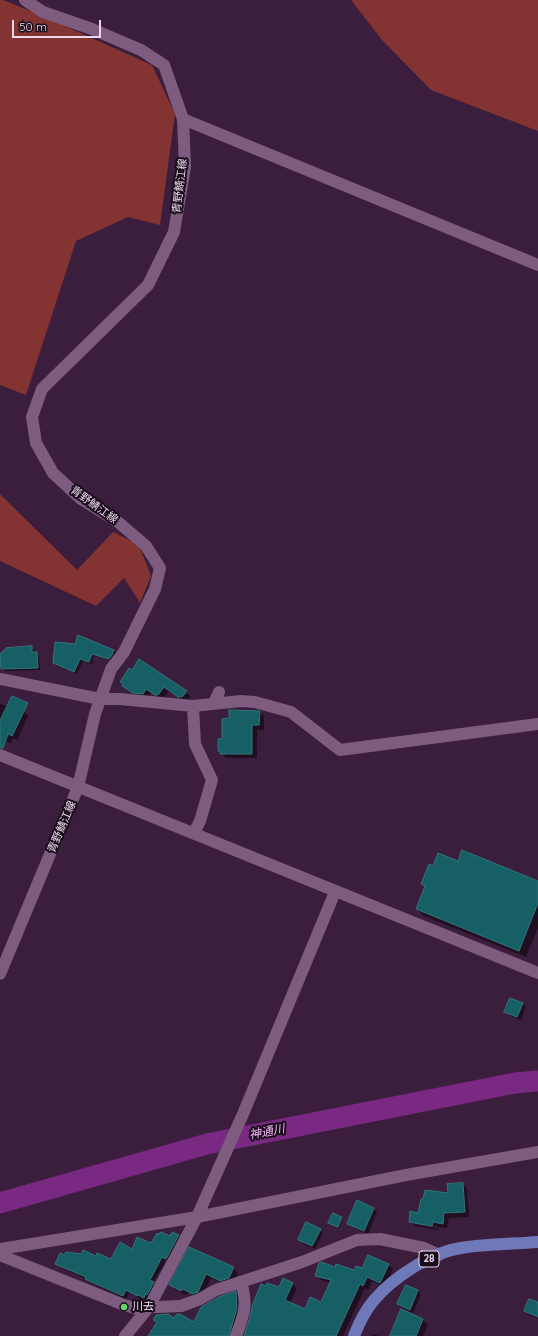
<!DOCTYPE html>
<meta charset="utf-8">
<style>
body{margin:0}
#map{position:relative;width:538px;height:1336px;overflow:hidden;background:#3b1d3d;font-family:Quicksand,sans-serif}
canvas{display:block}
.scale{position:absolute;left:12px;top:20px;width:89px;height:18px;box-sizing:border-box;border:2px solid #edd9ee;border-top:0;padding-left:5px;font-size:12px;line-height:14px;white-space:nowrap;color:#edd9ee;-webkit-text-stroke:3px #1a0d1b;paint-order:stroke}
</style>
<div id="map">
<canvas width="538" height="1336"></canvas>
<div class="scale">50 m</div>
</div>
<script>
const ctx = document.querySelector('canvas').getContext('2d');
ctx.lineJoin = 'round';
function fillPath(path, color) { ctx.fillStyle = color; ctx.fill(path, 'evenodd'); }
function stroke(path, color, width, dash) { ctx.strokeStyle = color; ctx.lineWidth = width; ctx.lineCap = dash ? 'butt' : 'round'; ctx.setLineDash(dash || []); ctx.stroke(path); }
function label(font, color, halo, rows, align = 'center') {
  ctx.font = font + ' Quicksand,"Noto Sans JP",sans-serif'; ctx.lineWidth = 4; ctx.setLineDash([]); ctx.textBaseline = 'middle'; ctx.strokeStyle = halo; ctx.fillStyle = color; for (const [text, x, y, turn = 0] of rows) {
    ctx.save(); ctx.translate(x, y); ctx.rotate((+turn || 0) * Math.PI / 180); ctx.textAlign = isNaN(turn) ? turn : align; if (halo) ctx.strokeText(text, 0, 0); ctx.fillText(text, 0, 0); ctx.restore();
  }
}
const green = new Path2D(`
 M0,0h3l35,14 114,51 23,49 -15,111 -32,-8 -52,24 -50,154 -26,-10z
 M351,0h187v131l-107,-41 -49,-50z
 M0,494l77,76 36,-38 26,13 12,31 -11,27 -16,-25 -28,28 -96,-45z`);
const shadow = new Path2D(`
 M56,643l58,8 2,2 -4,8 -18,-6 -2,9 -9,-3 -6,13 -20,-8 -3,-3z
 M31,647l3,3v3l5,3 1,14 -35,1 -3,-3z
 M129,669l57,23 5,5 -4,5 -3,-1 -15,-10 -6,8 -12,-6 -3,5 -9,-1 -11,-7 -4,-4z
 M0,704l24,7 4,5 -11,24 -4,-2 -2,5 -8,-3 -3,-3z
 M260,712l4,5v13h-7v28h-31l-7,-8 4,-10z
 M458,862l80,20v45l-12,30 -102,-41 -7,-7 9,-22 -4,-3 12,-17z
 M522,1004l4,3 -5,13 -12,-5 -3,-3z
 M463,1184l4,5 2,28 -20,1 -2,10 -9,-1 -1,3 -22,-4 -5,-5zM414,1222l23,4v2l-23,-4z
 M374,1209l3,3 -9,22 -17,-7 -3,-4z
 M342,1218l1,1 -4,9 -10,-5z
 M320,1230l3,3 -8,16 -12,-5 -4,-4z
 M178,1236l4,3 -12,23 -4,-2 -13,23 4,3 -10,14 -5,-2 -1,1 -12,-6 -3,6 -37,-17 -3,-3 -26,-12 -4,-3 9,-8 31,1 15,4 22,-11z
 M190,1248l43,20 5,5 -5,10 -8,2 -14,-7 -9,18 -4,2 -10,-5 -2,2 -11,-5 -5,-5z
 M388,1264l5,5 -8,18 -13,-6 -4,9 -3,-2 -22,48h-98l34,-47 14,-5 4,4 -7,15 15,7 17,-7 9,-20 -10,-3 -5,-5 20,-7 19,3z
 M418,1291l3,3 -8,19 -11,-5 -4,-4z
 M236,1293l3,4 1,16 -7,23h-84l9,-13 -4,-3h21l19,4z
 M538,1303v15l-9,-3 -4,-4z
 M401,1311l22,9 5,5 -5,11h-32z
 M372,1334l8,2h-8z`);
const river = new Path2D(`
 M0,1203l207,-59 308,-61 23,-2`);
const building = new Path2D(`
 M78,635l36,15 -2,5 -3,4 -17,-5 -3,8 -9,-3 -6,13 -21,-9 2,-21 20,2z
 M32,646v6h5l1,16 -37,1 -1,-15 6,-6z
 M139,659l48,32 -5,6h-4l-14,-10 -6,8h-3l-9,-6 -3,5 -10,-1 -11,-7 1,-2 -3,-2 9,-14 3,2z
 M12,696l16,7 -16,33 -4,-2 -5,14h-3v-27z
 M229,710l31,1 -1,14h-7v29h-32v-3h-2v-12h4v-20l7,-1z
 M462,850l76,31v22l-19,48 -103,-42 9,-23 -4,-2 8,-20 4,2 5,-13 20,8z
 M510,998l13,5 -6,14 -13,-5z
 M463,1183l2,29 -21,1 -1,11 -10,-2 -1,4 -23,-4 1,-11 8,2 3,-14h2l2,-9 23,3 -1,-9z
 M357,1200l17,8 -10,23 -17,-7z
 M333,1213l9,4 -4,10 -10,-4z
 M306,1222l15,7 -9,17 -14,-6z
 M161,1232l9,4 2,-4 7,3 -13,24 -4,-2 -12,23 4,2 -7,13 -2,-1 -1,4 -6,-3 -1,1 -11,-6 -3,6 -38,-17 1,-2 -31,-13 5,-11 4,2 2,-3 15,2 2,-4 13,6 1,-3 14,6 9,-17 12,7 5,-12 14,6 6,-10 2,1z
 M189,1247l45,20 -5,11 -9,3 -14,-7 -8,18 -6,2 -9,-5 -2,2 -12,-6z
 M368,1255l21,9 -9,19 -13,-6 -4,9 -3,-2 -24,52h-92l6,-19 2,-11 9,-22 5,2 1,-3 12,4 4,-9 10,5 -8,17 20,9 5,-12 11,5 10,-22 -16,-4 4,-13 2,-1 14,5 1,-3 18,6 2,-4 6,2z
 M406,1285l12,5 -8,20 -13,-6z
 M236,1291l1,17 -8,28h-81l9,-14 -4,-2 3,-5 12,-1 6,4 3,-4h3l14,8 7,-15 18,-10z
 M529,1299l9,3v15l-14,-6z
 M401,1309l22,10 -7,17h-26z`);
const minor = new Path2D(`
 M0,679l100,20h20l73,7 48,-5 14,1 36,10 49,38 198,-26
 M214,703l5,-11
 M193,706l2,38 17,36 -12,41 -6,12
 M0,755l538,218
 M0,1249l197,-32 209,-42 132,-23
 M0,1255l124,50 11,3 46,-2 19,-7 16,-9 86,-28 55,-22 23,-1 44,9 15,7
 M125,1336l24,-29 48,-90 46,-103 92,-222
 M236,1336c8,-21 12,-32 5,-54`);
const tertiary = new Path2D(`
 M183,119l355,146`);
const secondary = new Path2D(`
 M0,974l78,-187 17,-73 16,-45 13,-17 31,-63 5,-21 -14,-22 -28,-24 -37,-23 -28,-26 -17,-30 -4,-26 10,-28 106,-104 26,-53 11,-65 -2,-48 -19,-54 -23,-15 -49,-21 -49,-17 -18,-12`);
const primary = new Path2D(`
 M354,1336c5,-13 12,-27 21,-37 19,-22 57,-47 86,-51 25,-4 52,-4 77,-6`);
const markers = [
 [124,1307,4,"#64d468"]
];
const shields = [
 [429,1259,20]
];
const shieldNames = [
 ["28",429,1259]
];
const streetNames = [
 ["青野鯖江線",180,186,-83],
 ["青野鯖江線",94,505,36],
 ["青野鯖江線",62,827,-67]
];
const poiNames = [
 ["川去",132,1307]
];
const waterNames = [
 ["神通川",267,1132,-11]
];
fillPath(green, '#833331');
fillPath(shadow, '#0007');
stroke(river, '#7a2982', 21);
fillPath(building, '#155f65');
stroke(building, '#32767c', 1);
stroke(minor, '#7d5c7f', 12);
stroke(tertiary, '#7d5c7f', 12);
stroke(secondary, '#7d5c7f', 12);
stroke(primary, '#6f79b9', 12);
for (const [x, y, r, color] of markers) { const dot = new Path2D(); dot.arc(x, y, r, 0, 2 * Math.PI); ctx.fillStyle = color; ctx.fill(dot); stroke(dot, '#1a0d1b', 1.5); }
for (const [x, y, w] of shields) { const box = new Path2D(); box.roundRect(x - w / 2, y - 8, w, 16, 3); ctx.fillStyle = '#1a0d1b'; ctx.fill(box); stroke(box, '#edd9ee', 1); }
label('bold 10px', '#edd9ee', null, shieldNames);
label('11px', '#edd9ee', '#1a0d1b', streetNames);
label('11px', '#edd9ee', '#1a0d1b', poiNames, 'left');
label('italic 12px', '#f7b9fc', '#1a0d1b', waterNames);
</script>
